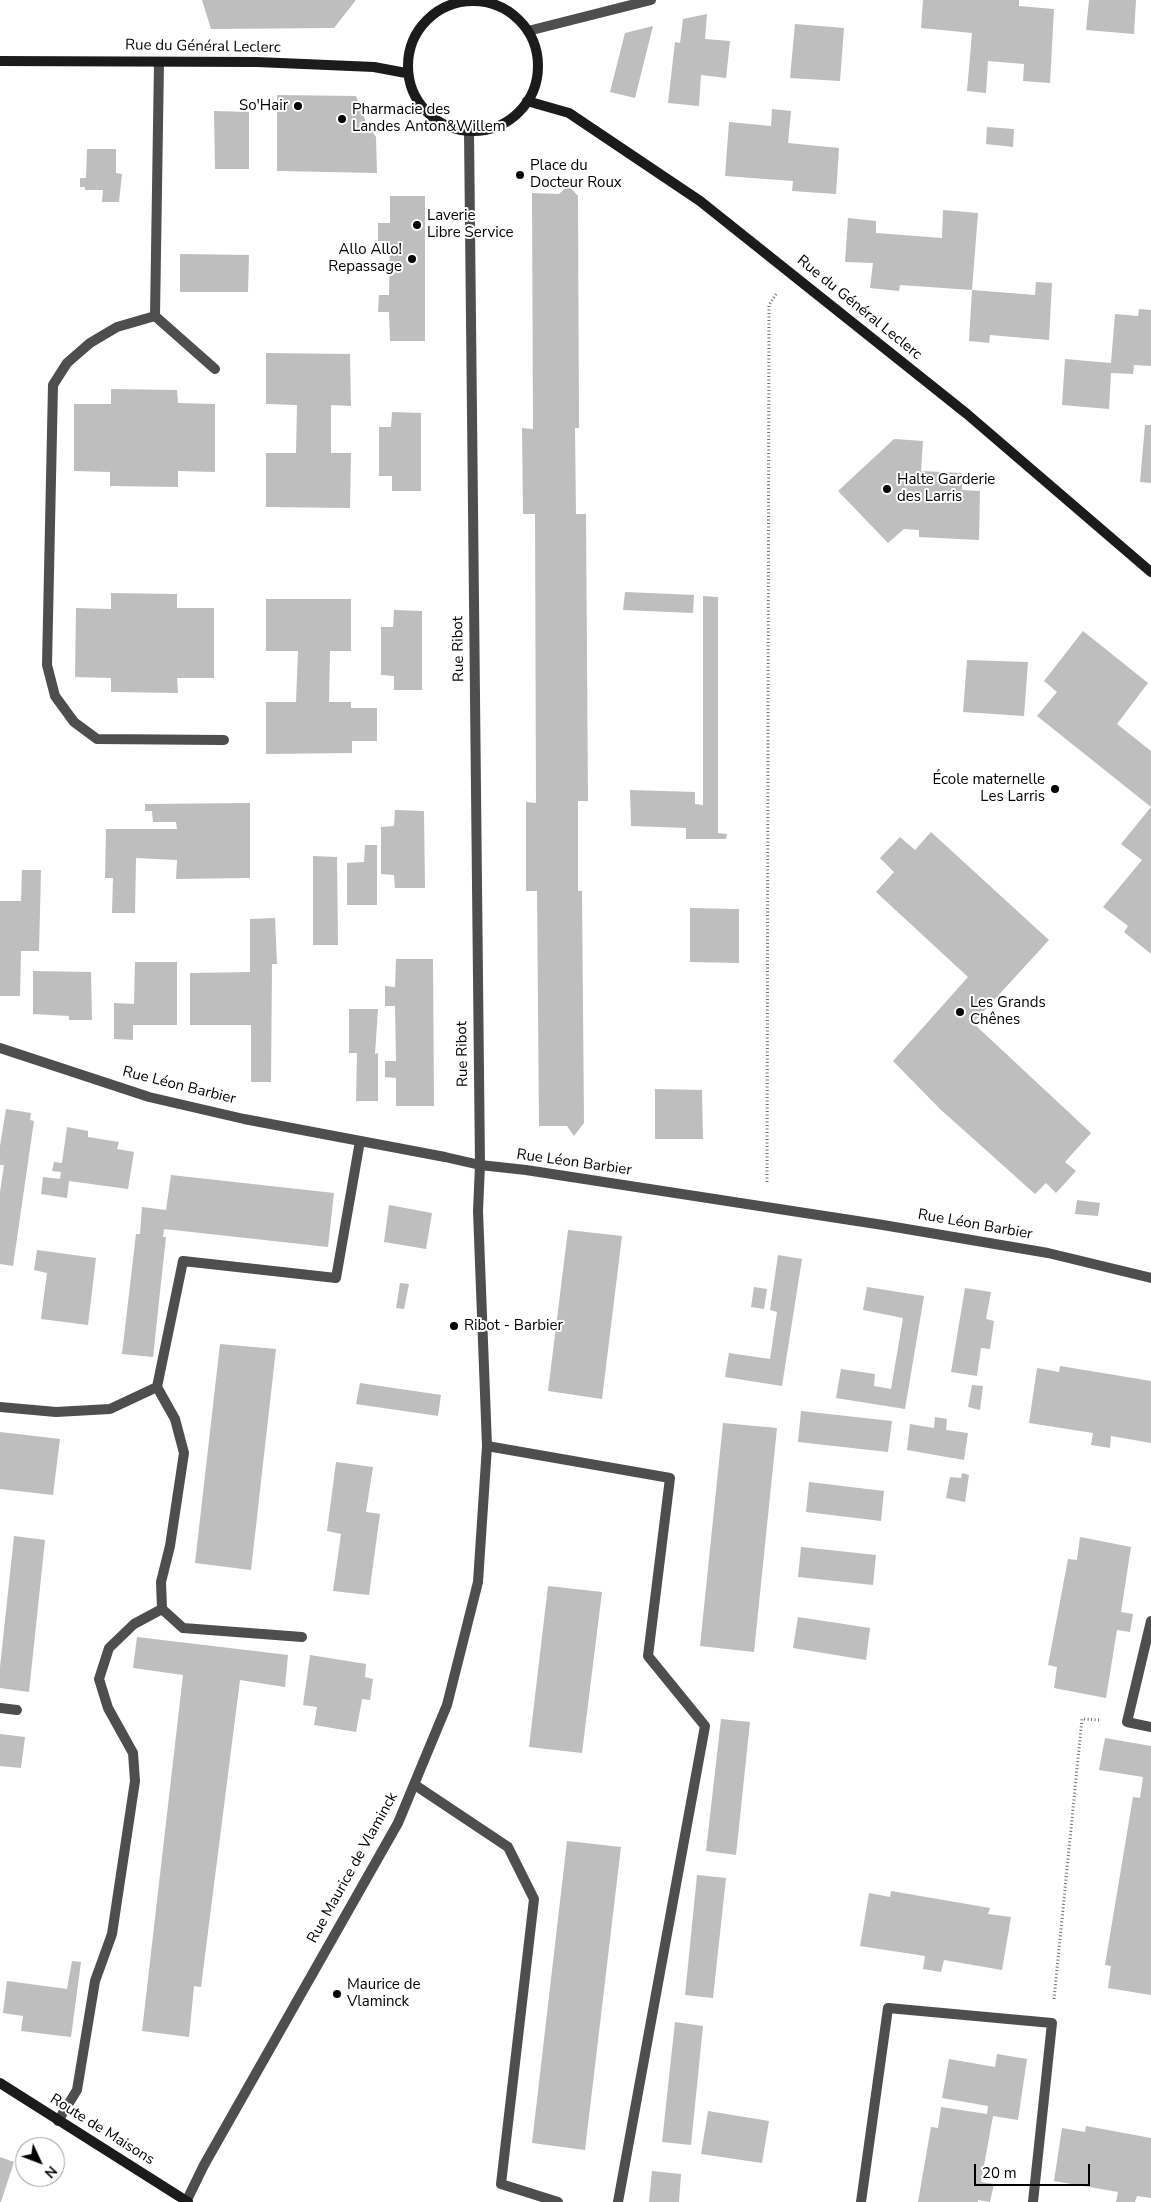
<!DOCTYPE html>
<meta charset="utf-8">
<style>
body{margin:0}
#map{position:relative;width:1151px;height:2202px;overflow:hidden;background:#fff;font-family:"Nunito Sans",sans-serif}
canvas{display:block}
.north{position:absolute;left:15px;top:2137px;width:50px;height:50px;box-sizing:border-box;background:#fff;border:1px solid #999;border-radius:50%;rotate:133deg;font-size:14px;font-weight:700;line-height:20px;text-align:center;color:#000}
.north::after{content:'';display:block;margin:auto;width:18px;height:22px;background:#000;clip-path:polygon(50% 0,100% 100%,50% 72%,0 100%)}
.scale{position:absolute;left:974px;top:2164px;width:116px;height:22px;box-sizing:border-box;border:2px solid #000;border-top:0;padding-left:6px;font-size:15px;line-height:18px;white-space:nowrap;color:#000;-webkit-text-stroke:4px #fff;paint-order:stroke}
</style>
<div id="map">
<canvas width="1151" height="2202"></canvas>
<div class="north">N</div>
<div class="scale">20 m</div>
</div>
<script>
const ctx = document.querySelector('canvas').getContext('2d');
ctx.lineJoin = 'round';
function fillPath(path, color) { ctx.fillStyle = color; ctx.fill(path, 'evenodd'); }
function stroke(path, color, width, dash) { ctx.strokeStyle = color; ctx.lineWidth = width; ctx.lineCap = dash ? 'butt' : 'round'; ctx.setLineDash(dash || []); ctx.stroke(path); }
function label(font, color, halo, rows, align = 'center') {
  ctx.font = font + ' "Nunito Sans",sans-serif'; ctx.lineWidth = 4; ctx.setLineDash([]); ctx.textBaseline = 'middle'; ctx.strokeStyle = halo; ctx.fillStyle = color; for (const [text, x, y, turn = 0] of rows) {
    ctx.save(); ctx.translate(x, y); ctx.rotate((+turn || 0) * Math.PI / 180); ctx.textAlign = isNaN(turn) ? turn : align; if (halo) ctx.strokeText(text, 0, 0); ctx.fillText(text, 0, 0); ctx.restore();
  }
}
const building = new Path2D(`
 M202,0h154l-22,28 -123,1z
 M923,0h96v6l35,3 -4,74 -27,-2 1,-17 -36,-3 -2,32 -19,-2 5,-58 -51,-5z
 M1089,0h47l-2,34 -48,-4z
 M707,14l-2,25 25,2 -4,37 -25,-3 -2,31 -31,-3 7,-61 5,1 3,-24z
 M795,24l49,4 -4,53 -50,-3z
 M653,26l-18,72 -25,-6 15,-59z
 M277,95l79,1 10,26 10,15 1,36 -100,-2z
 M772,109l19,2 -3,32 51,5 -3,46 -44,-3 1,-10 -68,-5 4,-54 42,4z
 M214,111l35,1v57h-34z
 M987,127l27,2 -1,18 -27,-3z
 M87,149h29v24l6,1 -3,28h-17l1,-12h-18v-3h-5v-9h6z
 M568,185l10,11 1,232h-4l1,86h10l2,287h-10v90h4l2,232 -10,13 -7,-10h-28l-2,-235h-11v-89l10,1 -1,-289h-12l-1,-86 11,1 -1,-236 27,1z
 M390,196h35v145h-35l-1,-29h-11l1,-17h10l1,-54h-12v-18h12z
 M943,210l35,3 -6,77 63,5 1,-13 16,1 -3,57 -59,-5 -1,8 -20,-2 3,-51 -72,-5 -1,6 -29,-3 3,-25 -28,-1 3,-44 28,3v12l66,5z
 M180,254l69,1 -1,37h-68z
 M1139,309l12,1v56l-17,-1 -1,9 -22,-1 -2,36 -47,-4 3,-46 46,4 4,-49 23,2z
 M266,353l84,1 1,52 -20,-1v48h20l-1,55 -84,-1v-54h30l1,-48 -31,-1z
 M111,389l66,1 1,13 37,1v68l-37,-1v16l-68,-1v-14l-36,-1v-67h37z
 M392,412l29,1v78h-29v-15h-13v-49h12z
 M1145,425h6v58l-11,-1z
 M894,439l29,2 -2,30 41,2v17l18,1 -1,49 -60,-3v-7l-15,-1 -16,14 -50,-52z
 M625,592l69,3 -1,18 -70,-3z
 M111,593l66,1v14h37v70h-37l1,15 -67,-1v-14l-36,-1 1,-69 35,1z
 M703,596l15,1v236l9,1 -1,5h-40v-11l-55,-2 -1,-36 65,2v12l8,1z
 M266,599h85v52h-21l-1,51h22v6h26v33h-25v12l-86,1v-52h30l2,-51h-32z
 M394,610l28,1v79h-28v-14l-13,-1v-48h12z
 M1083,631l65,52 -31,41 34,27v203l-27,-22 4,-6 -25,-19 39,-47 -21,-16 30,-37 -114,-91 20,-24 -13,-11z
 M967,660l61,2 -4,54 -61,-4z
 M250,803v75l-74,1 1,-19 -41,-2 -1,55h-23l1,-35h-8l1,-49h71l-1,-7h-23l-1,-11h-7v-7z
 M395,810l29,1 1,77h-30l-1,-13 -13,-1v-47l13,-1z
 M931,832l118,108 -76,83 118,110 -26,29 11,9 -20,22 -10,-10 -11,11 -95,-85 -47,-48 75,-84 -92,-85 18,-20 -14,-14 20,-21 15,13z
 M365,845h12v60h-30v-42l17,-1z
 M313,856l24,1 1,88h-25z
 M22,870h19l-2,81h-18l-1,45h-20v-95h21z
 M690,908l49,1v54l-49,-1z
 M275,918l2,46h-5l-1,118h-20v-57h-61v-52l60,-1v-53z
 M396,959h37l1,147h-38v-28l-11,-1v-16h11l-1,-55h-10v-20l10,1z
 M135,962h42v63h-44v15l-19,-1v-36l20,1z
 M33,971l58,1 1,48h-23v-4l-36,-2z
 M349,1009h29l-3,45 3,-1v48h-22l1,-48h-8z
 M655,1089l47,1 1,49h-48z
 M6,1109l25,4 -1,7 4,1 -21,145 -13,-2v-72l4,-27h-4v-19z
 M67,1127l21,4v6l31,5 -2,7 17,3 -6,37 -59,-8 -2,17 -26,-4 2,-17 17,2 1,-7 -9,-1 2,-9 8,1z
 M171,1175l163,18 -6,54 -164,-18 -1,8h3l-13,120 -31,-3 14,-120h4l2,-27 24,3z
 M1077,1200l23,3 -2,13 -23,-2z
 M389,1205l43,8 -6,36 -42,-7z
 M568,1230l54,6 -20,163 -54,-8z
 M37,1250l59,8 -8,67 -47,-6 6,-46 -13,-3z
 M778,1255l24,4 -20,127 -57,-9 4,-24 41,6 7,-47 -7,-2z
 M400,1283l9,1 -5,25 -8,-1z
 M754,1287l13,2 -3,20 -13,-2z
 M867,1287l57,9 -19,113 -69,-11 5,-29 34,5 -1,12 17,3 12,-71 -40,-8z
 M965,1288l26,4 -5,27 8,2 -4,28 -9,-1 -4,28 -26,-4z
 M220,1344l56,5 -25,221 -56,-7z
 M1060,1366l91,15v62l-40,-7 -1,12 -19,-3 2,-12 -64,-10 8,-55 22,4z
 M360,1383l81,12 -3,21 -82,-12z
 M972,1385l11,1 -3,24 -12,-3z
 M801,1411l91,10 -4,31 -90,-10z
 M935,1417l12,2 -1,11 22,3 -4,27 -57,-10 3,-26 24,4z
 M723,1423l54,5 -23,224 -54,-6z
 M0,1432l60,7 -7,56 -53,-6z
 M336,1462l37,5 -7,45 14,2 -11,81 -36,-4 8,-57 -14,-3z
 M962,1473l7,2 -4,27 -19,-4 4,-21 11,1z
 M809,1482l75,9 -3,30 -75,-9z
 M14,1536l31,4 -16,152 -29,-4v-21z
 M1080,1537l51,10 -10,65 12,2 -3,18 -13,-2 -11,68 -52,-10 3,-21 -9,-2 20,-106 9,1z
 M801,1547l75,8 -3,30 -75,-8z
 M548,1586l54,6 -20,161 -53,-6z
 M798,1617l72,11 -4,32 -73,-12z
 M137,1637l151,18 -3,32 -45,-7 -39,307 -7,-1 -5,51 -47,-6 41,-356 -50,-7z
 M310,1655l56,9 -1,13 8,2 -3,21 -8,-1 -6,33 -42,-7 3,-18 -14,-2z
 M721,1719l29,3 -14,133 -30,-4z
 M0,1734l25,3 -4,31 -21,-2z
 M1105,1738l46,8v249l-43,-7 3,-22 -6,-1 28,-168 7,1 3,-21 -44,-7z
 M567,1841l54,6 -36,303 -53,-7z
 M697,1875l29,3 -13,120 -28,-3z
 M891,1891l99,17 -2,6 23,3 -9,53 -58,-10 -3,12 -18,-3 2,-13 -65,-10 9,-53 21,4z
 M72,1961l9,1 -10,75 -50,-6 2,-15 -20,-3 4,-32 60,8z
 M675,2022l28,4 -12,119 -29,-3z
 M997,2054l30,5 -9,61 -25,-4 -12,66 13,2 -4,18 -12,-2v2h-60l13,-75 7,1 3,-21 46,7 1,-8 -46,-8 7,-39 46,8z
 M708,2111l61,10 -7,42 -61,-9z
 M1086,2126l65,12v60l-14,-2 -2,6h-19l2,-10 -64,-11 8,-53 23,4z
 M0,2157l14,5 -13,40h-1z
 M652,2171l29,3 -2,28h-30z`);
const path = new Path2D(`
 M767,1182l2,-877 7,-11
 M1054,1999l28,-280 19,1`);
const lane = new Path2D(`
 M155,316l4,-254
 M215,369l-60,-53 -38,11 -27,16 -23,20 -14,22 -6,280 8,31 19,26 23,17 127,1
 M0,1407l56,5 54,-3 47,-22
 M1151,1621l-24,101 24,5
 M302,1637l-119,-9 -21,-19 -1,-27 9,-36 14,-93 -9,-34 -18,-32 26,-126 153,17 24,-137
 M0,1708l17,2
 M58,2121l19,-31 18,-109 17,-47 23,-153 -2,-28 -25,-45 -9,-29 10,-31 25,-24 28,-15
 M861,2202l27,-194 164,15 -19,179`);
const street = new Path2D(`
 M454,0v1
 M528,31l123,-31
 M0,1048l149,49 95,22 201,38 35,8 46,5 357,55 165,28 103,25
 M487,1446l183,32 -22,178 57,70 -87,476
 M415,1785l93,62 26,52 -33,285 57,18
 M186,2202l18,-37 194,-342 49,-118 31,-123 9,-136 -9,-235 2,-46 -11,-1033`);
const secondary = new Path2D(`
 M408 66a65 65 0 1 1 130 0a65 65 0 1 1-130 0Z
 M0,61l257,1 117,5 32,6
 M527,101l42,12 131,88 267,213 184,158
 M0,2083l188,119`);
const markers = [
 [298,106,5,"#000"],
 [342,119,5,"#000"],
 [520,175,5,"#000"],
 [417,225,5,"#000"],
 [412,259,5,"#000"],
 [887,489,5,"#000"],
 [1055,789,5,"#000"],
 [960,1012,5,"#000"],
 [454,1326,5,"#000"],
 [337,1994,5,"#000"]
];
const streetNames = [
 ["Rue du Général Leclerc",203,47,1],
 ["Rue du Général Leclerc",859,308,39],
 ["Rue Ribot",459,649,-91],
 ["Rue Ribot",463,1054,-91],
 ["Rue Léon Barbier",179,1086,14],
 ["Rue Léon Barbier",574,1163,8],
 ["Rue Léon Barbier",975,1225,10],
 ["Rue Maurice de Vlaminck",353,1868,-61],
 ["Route de Maisons",102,2130,32]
];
const poiNames = [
 ["So'Hair",288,106,"right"],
 ["Pharmacie des",352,110],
 ["Landes Anton&Willem",352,127],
 ["Place du",530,166],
 ["Docteur Roux",530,183],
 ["Laverie",427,216],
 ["Libre Service",427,233],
 ["Allo Allo!",402,250,"right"],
 ["Repassage",402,267,"right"],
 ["Halte Garderie",897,480],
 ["des Larris",897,497],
 ["École maternelle",1045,780,"right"],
 ["Les Larris",1045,797,"right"],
 ["Les Grands",970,1003],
 ["Chênes",970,1020],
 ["Ribot - Barbier",464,1326],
 ["Maurice de",347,1985],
 ["Vlaminck",347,2002]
];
fillPath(building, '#bebebe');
stroke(path, '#707070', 3, [1, 2.5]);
stroke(lane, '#4e4e4e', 10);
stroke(street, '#4e4e4e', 10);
stroke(secondary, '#1b1b1b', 10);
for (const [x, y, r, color] of markers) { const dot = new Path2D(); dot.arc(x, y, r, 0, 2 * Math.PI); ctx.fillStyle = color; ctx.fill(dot); stroke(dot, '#fff', 2); }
label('15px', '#000', '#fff', streetNames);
label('15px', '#000', '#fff', poiNames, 'left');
</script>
